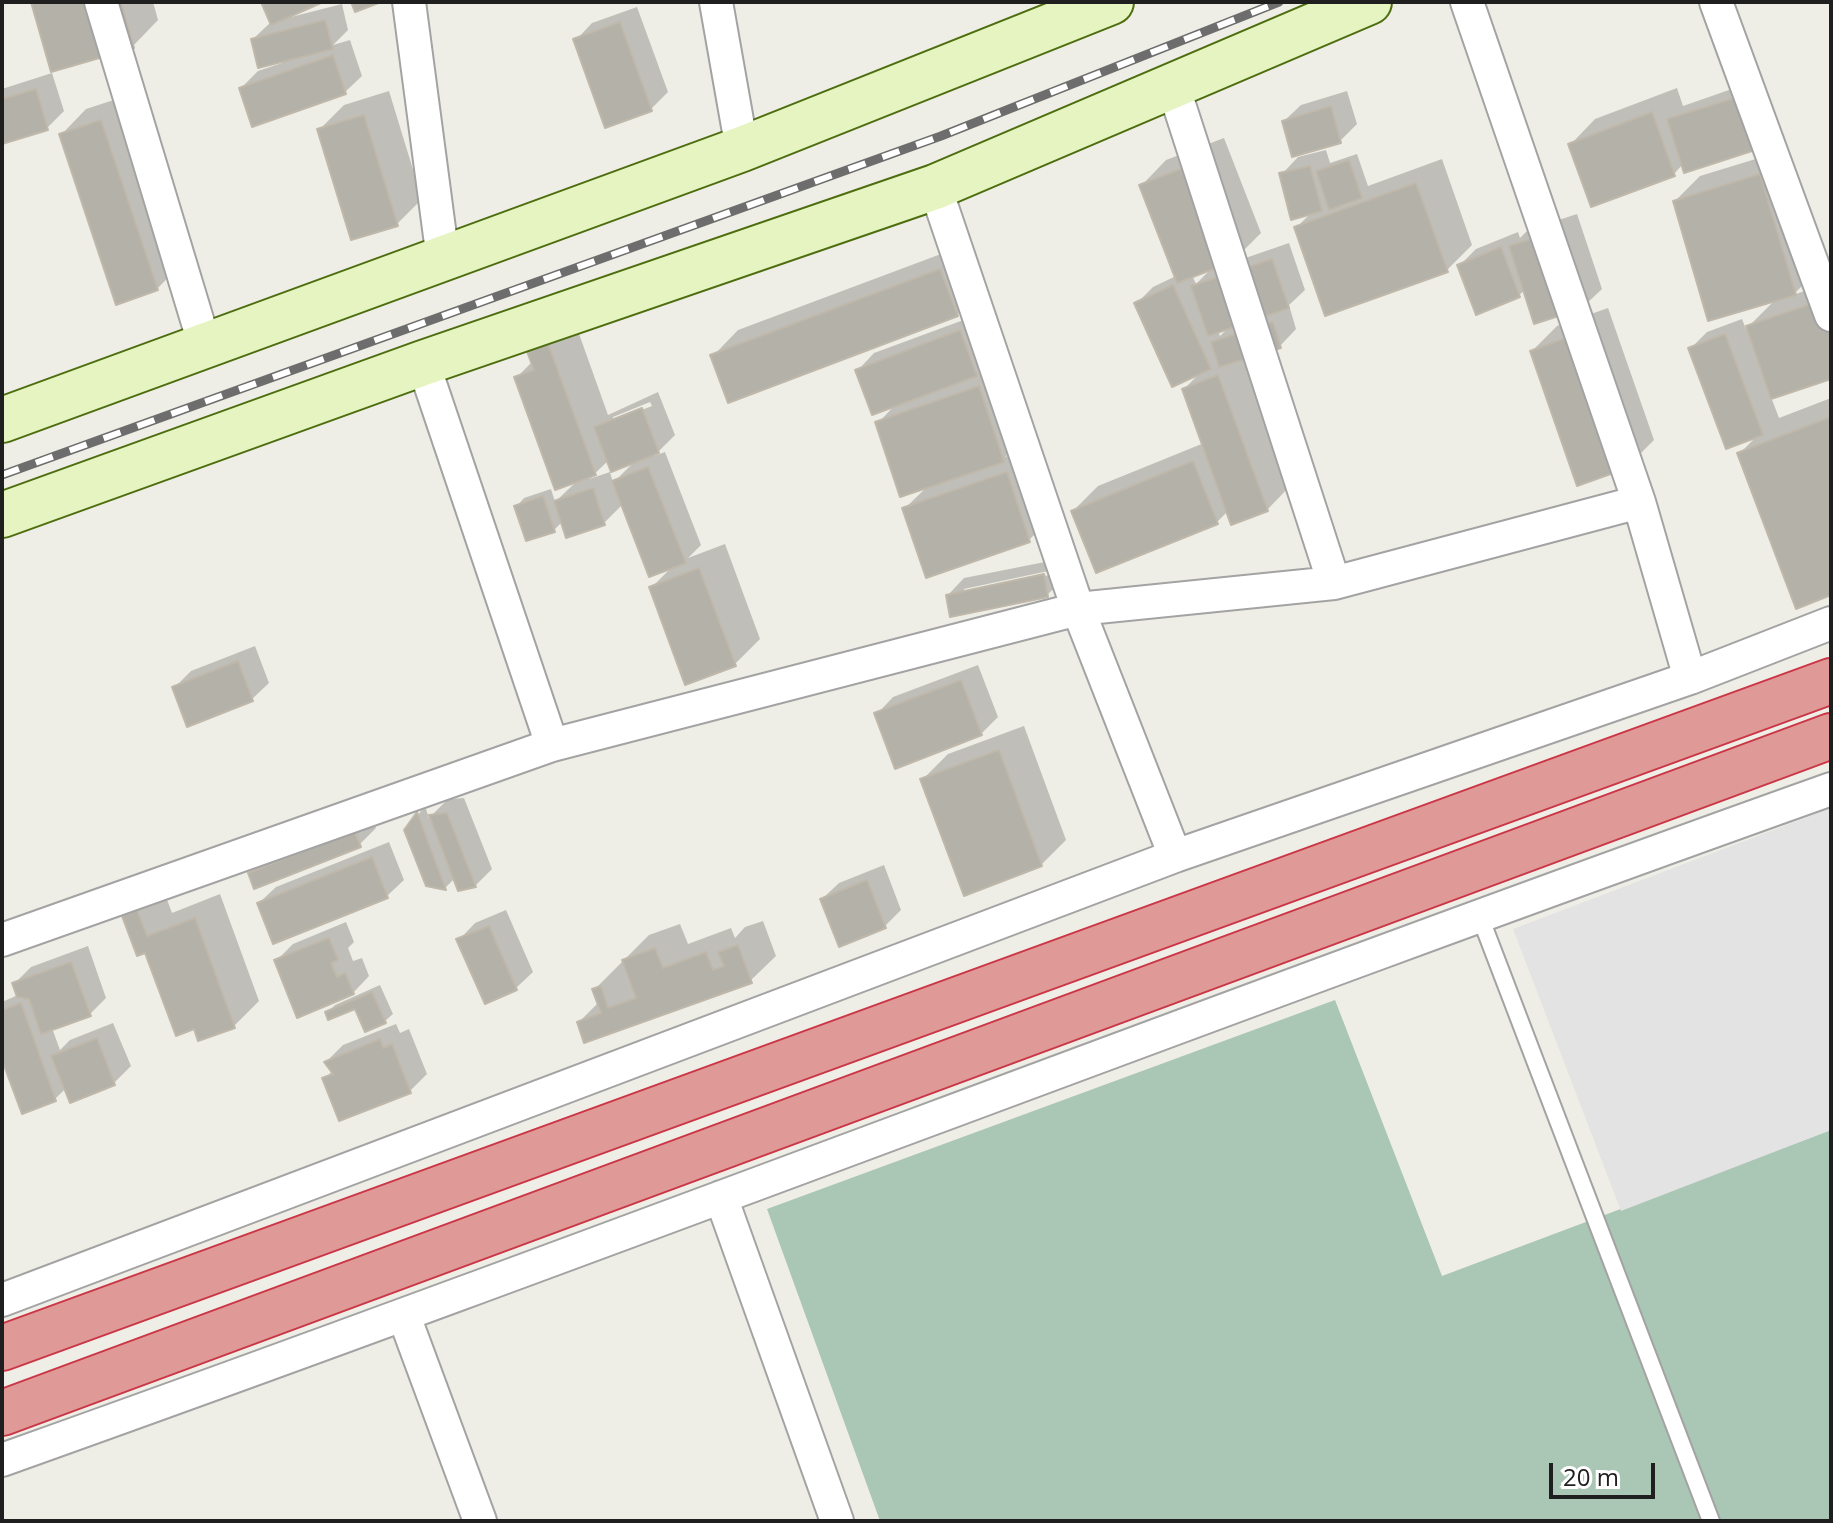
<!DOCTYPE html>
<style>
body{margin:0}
#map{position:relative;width:1833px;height:1523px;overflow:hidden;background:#efeee6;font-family:"Open Sans",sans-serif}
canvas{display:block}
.frame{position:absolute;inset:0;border:4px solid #1f1f1f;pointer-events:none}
.scale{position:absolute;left:1549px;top:1463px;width:106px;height:36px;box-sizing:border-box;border:4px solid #1f1f1f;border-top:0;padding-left:10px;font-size:24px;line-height:28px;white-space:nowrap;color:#1f1f1f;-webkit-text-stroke:6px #fff;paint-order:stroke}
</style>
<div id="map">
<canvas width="1833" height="1523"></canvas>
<div class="frame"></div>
<div class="scale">20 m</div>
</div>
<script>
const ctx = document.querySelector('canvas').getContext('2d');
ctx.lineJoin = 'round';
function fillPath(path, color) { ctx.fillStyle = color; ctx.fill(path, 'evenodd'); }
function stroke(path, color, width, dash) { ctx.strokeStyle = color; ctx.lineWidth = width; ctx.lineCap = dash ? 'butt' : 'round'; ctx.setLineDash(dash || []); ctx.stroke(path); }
const cemetery = new Path2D(`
 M1335,1000l107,276 389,-146v391h-951l-113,-312z`);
const parking = new Path2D(`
 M1831,808v322l-210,81 -108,-282z`);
const shadow = new Path2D(`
 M33,2h120l5,18 -25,26z
 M263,2h55l-31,16 55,-14 6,26 -15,15 17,-5 12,36 -17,16 -104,-4 17,-17 24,-8 -29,-24 17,-16z
 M637,7l31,85 -17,17 -75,-69 16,-17z
 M52,73l12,38 -17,17 -45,14v-53z
 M1752,82l16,51 -17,17 -68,14 -9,10 -104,-29 25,-26 82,-31 6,18z
 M389,91l33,108 -25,25 -78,-94 25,-25z
 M1347,91l10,33 -17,17 -56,-20 17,-16z
 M126,96l56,167 -25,26 -96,-154 25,-26z
 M1224,138l37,95 -30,30 58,-20 16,47 -16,15 7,24 -16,17 -34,10 46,128 -25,26 -39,1 -11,11 -144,-11 25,-25 106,-43 -20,-54 17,-17 -65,-68 17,-17 23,-11 -35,-90 25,-26zM1213,267l-17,17 -4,-9zM1229,327l-9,9 -2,-5z
 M1326,150l4,13 27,-9 11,32 74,-27 30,86 -25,25 -151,-42 16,-16 -30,-38 16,-17z
 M1785,150l35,118 -27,27 38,-13v94l-60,21 8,21 52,-20v195l-92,-139 20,-20 -69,-85 17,-17 35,-13 4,10 30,-30 -101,-98 25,-25z
 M1577,214l25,75 -17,16 -60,-15 -6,5 -60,-29 17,-17 42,-17 2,6 8,-8z
 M965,245l17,45 -25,25 -244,41 25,-26z
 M1608,308l46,132 -25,25 -97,-114 25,-25z
 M977,315l15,42 -14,15 26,-9 24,72 -23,22 27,-9 22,67 -25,25 -125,-31 24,-23 -50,-63 19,-20 -39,-33 16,-17z
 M573,317l35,98 50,-23 17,43 -21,21 11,-4 36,93 -13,13 37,-14 35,95 -25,25 -84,-76 22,-22 -50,-62 -19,19 -41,-2 -9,9 -37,-24 7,-8 27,-9 4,13 23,-22 -62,-102 17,-17 -5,-11zM650,402l2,4 -39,15v-4zM609,460h27l-23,23 -3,-11 -21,7z
 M1060,559l4,20 -17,16h-99l16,-17zM1053,570l1,4 -90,19v-4z
 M255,646l14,37 -17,16 -78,-11 17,-17z
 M978,665l20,52 -17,17 -104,-20 16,-17z
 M1024,726l42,114 -25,25 -118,-86 25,-25z
 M464,798l28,71 -17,17 -20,-8 -10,10 -17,-4 -22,-54 19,-24 4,12 19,-19z
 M371,816l5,12 -17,17 -109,29 17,-17z
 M389,842l15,38 -17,16 -128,7 17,-16z
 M884,865l17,45 -16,16 -63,-27 17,-16z
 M162,886l10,27 48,-19 39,107 -25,25 -39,1 -71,-111 25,-25z
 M506,910l27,62 -17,16 -57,-48 16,-17z
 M763,921l13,35 -26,25 -171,41 20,-20 -4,-13 54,-54 31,-11 8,20 43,-16 4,10 10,-11z
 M346,922l8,20 -6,6 5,13 9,-3 7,18 -16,17 -77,-32 17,-17z
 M88,946l18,52 -16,16 -38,14 8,22 10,-10 43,-17 18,43 -17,17 -48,5 -11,11 -53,-45v-52l16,-7 -4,-11 17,-17z
 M380,985l13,29 -8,7 -29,-15 -29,7 8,-8z
 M396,1024l4,9 9,-4 18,45 -17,17 -85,-12 8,-9 -7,-8 17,-17z`);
const building = new Path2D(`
 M31,2h90l13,46 -83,24z
 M261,2h60v1l-50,22z
 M351,2h30l-26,10z
 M325,20l8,29 -75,19 -7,-29z
 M620,22l32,89 -47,17 -32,-89z
 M333,55l13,39 -94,33 -13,-39z
 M36,89l12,41 -46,14v-45z
 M1735,98l17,53 -68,22 -17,-54z
 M1331,106l10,37 -49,14 -10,-36z
 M1652,112l23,64 -84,31 -23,-63z
 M364,115l34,111 -47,14 -34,-111z
 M101,120l57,170 -42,15 -57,-171z
 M1349,160l13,38 -33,12 -13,-39z
 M1199,162l38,98 -60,23 -38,-98z
 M1310,166l12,45 -31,9 -12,-47z
 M1760,174l36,121 -88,26 -35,-120z
 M1416,183l32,89 -123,44 -31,-89z
 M1560,230l26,77 -52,17 -25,-78z
 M1501,247l19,50 -44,18 -19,-50z
 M1272,259l17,49 -81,28 -17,-50z
 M940,269l18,47 -230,87 -18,-48z
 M1173,285l38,84 -39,18 -38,-84z
 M1820,301l11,34v44l-60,20 -25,-73z
 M1273,322l8,26 -62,19 -8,-25z
 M960,330l17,46 -105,39 -17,-45z
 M1583,332l47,135 -53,19 -47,-135z
 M1725,334l38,101 -37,14 -38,-101z
 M547,341l49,134 -41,15 -41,-113 20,-7 -8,-21z
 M1218,375l50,136 -37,14 -49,-136z
 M979,386l25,76 -104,35 -25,-75z
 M642,408l17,45 -48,19 -17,-45z
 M1831,417v178l-35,14 -59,-156z
 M1193,461l25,63 -122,49 -25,-62z
 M648,467l38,96 -37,14 -37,-96z
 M1007,472l23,70 -104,36 -24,-70z
 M593,488l12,37 -39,13 -12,-37z
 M543,496l12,36 -29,9 -12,-35z
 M699,568l37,98 -51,19 -36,-98z
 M1044,574l4,23 -98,20 -4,-22z
 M238,661l15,40 -66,26 -15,-40z
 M961,680l21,55 -87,34 -21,-56z
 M999,750l43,116 -78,30 -44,-117z
 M417,812l29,78 -20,-4 -22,-56z
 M447,813l29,74 -18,4 -29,-76z
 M354,831l7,16 -107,42 -6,-16z
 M372,857l16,41 -115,46 -16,-41z
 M867,880l19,48 -47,19 -19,-48z
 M137,910l10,26 48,-18 40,110 -37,13 -4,-12 -18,7 -31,-83 -8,3 -15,-40z
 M489,926l28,64 -32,14 -29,-65z
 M329,938l9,22 -7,3 6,14 8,-4 9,21 -57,24 -23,-58z
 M738,945l14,38 -168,60 -7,-21 24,-9 -9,-24 9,-3 7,22 28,-10 -14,-38 33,-12 8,20 43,-16 7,18 11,-4 -6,-14z
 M71,962l20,54 -50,18 -12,-35 -12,-2 -5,-14z
 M372,992l14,31 -21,9 -10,-23 -27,11 -3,-8z
 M21,1003l35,98 -34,13 -20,-54v-50z
 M97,1038l18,47 -45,18 -19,-47z
 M380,1039l3,9 9,-4 19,49 -72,28 -17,-43 11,-4 -9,-12z`);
const lane = new Path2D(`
 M1479,914l232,607`);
const street = new Path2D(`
 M101,2l104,344
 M409,2l34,257
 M716,2l26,147
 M1467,2l172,500 51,176
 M1716,2l115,313
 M1173,86l161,497
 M935,187l143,422 97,247
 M423,363l129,382
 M2,940l550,-195 526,-136 256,-26 305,-81
 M721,1197l116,324
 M2,1300l1173,-444 515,-178 141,-55
 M404,1316l76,205
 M2,1460c612,-218 1217,-453 1829,-671`);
const secondary = new Path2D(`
 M2,420l740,-271 369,-147
 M2,515l421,-152 512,-176 434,-185`);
const highway = new Path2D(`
 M2,1348l1829,-667
 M2,1413l1829,-677`);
const rail = new Path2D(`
 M2,475l939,-339 338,-134`);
fillPath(cemetery, '#aac6b5');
fillPath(parking, '#e3e3e3');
fillPath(shadow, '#0003');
fillPath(building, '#b4b1a9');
stroke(building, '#bfb8aa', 2);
stroke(lane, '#a3a3a3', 20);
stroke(street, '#a3a3a3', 36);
stroke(secondary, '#4d6d0f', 48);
stroke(highway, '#cb3646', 48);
stroke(lane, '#fff', 16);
stroke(street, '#fff', 32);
stroke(secondary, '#e5f4c0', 44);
stroke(highway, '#df9996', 44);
stroke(rail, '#6d6d6d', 9);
stroke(rail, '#fff', 6, [18]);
</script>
